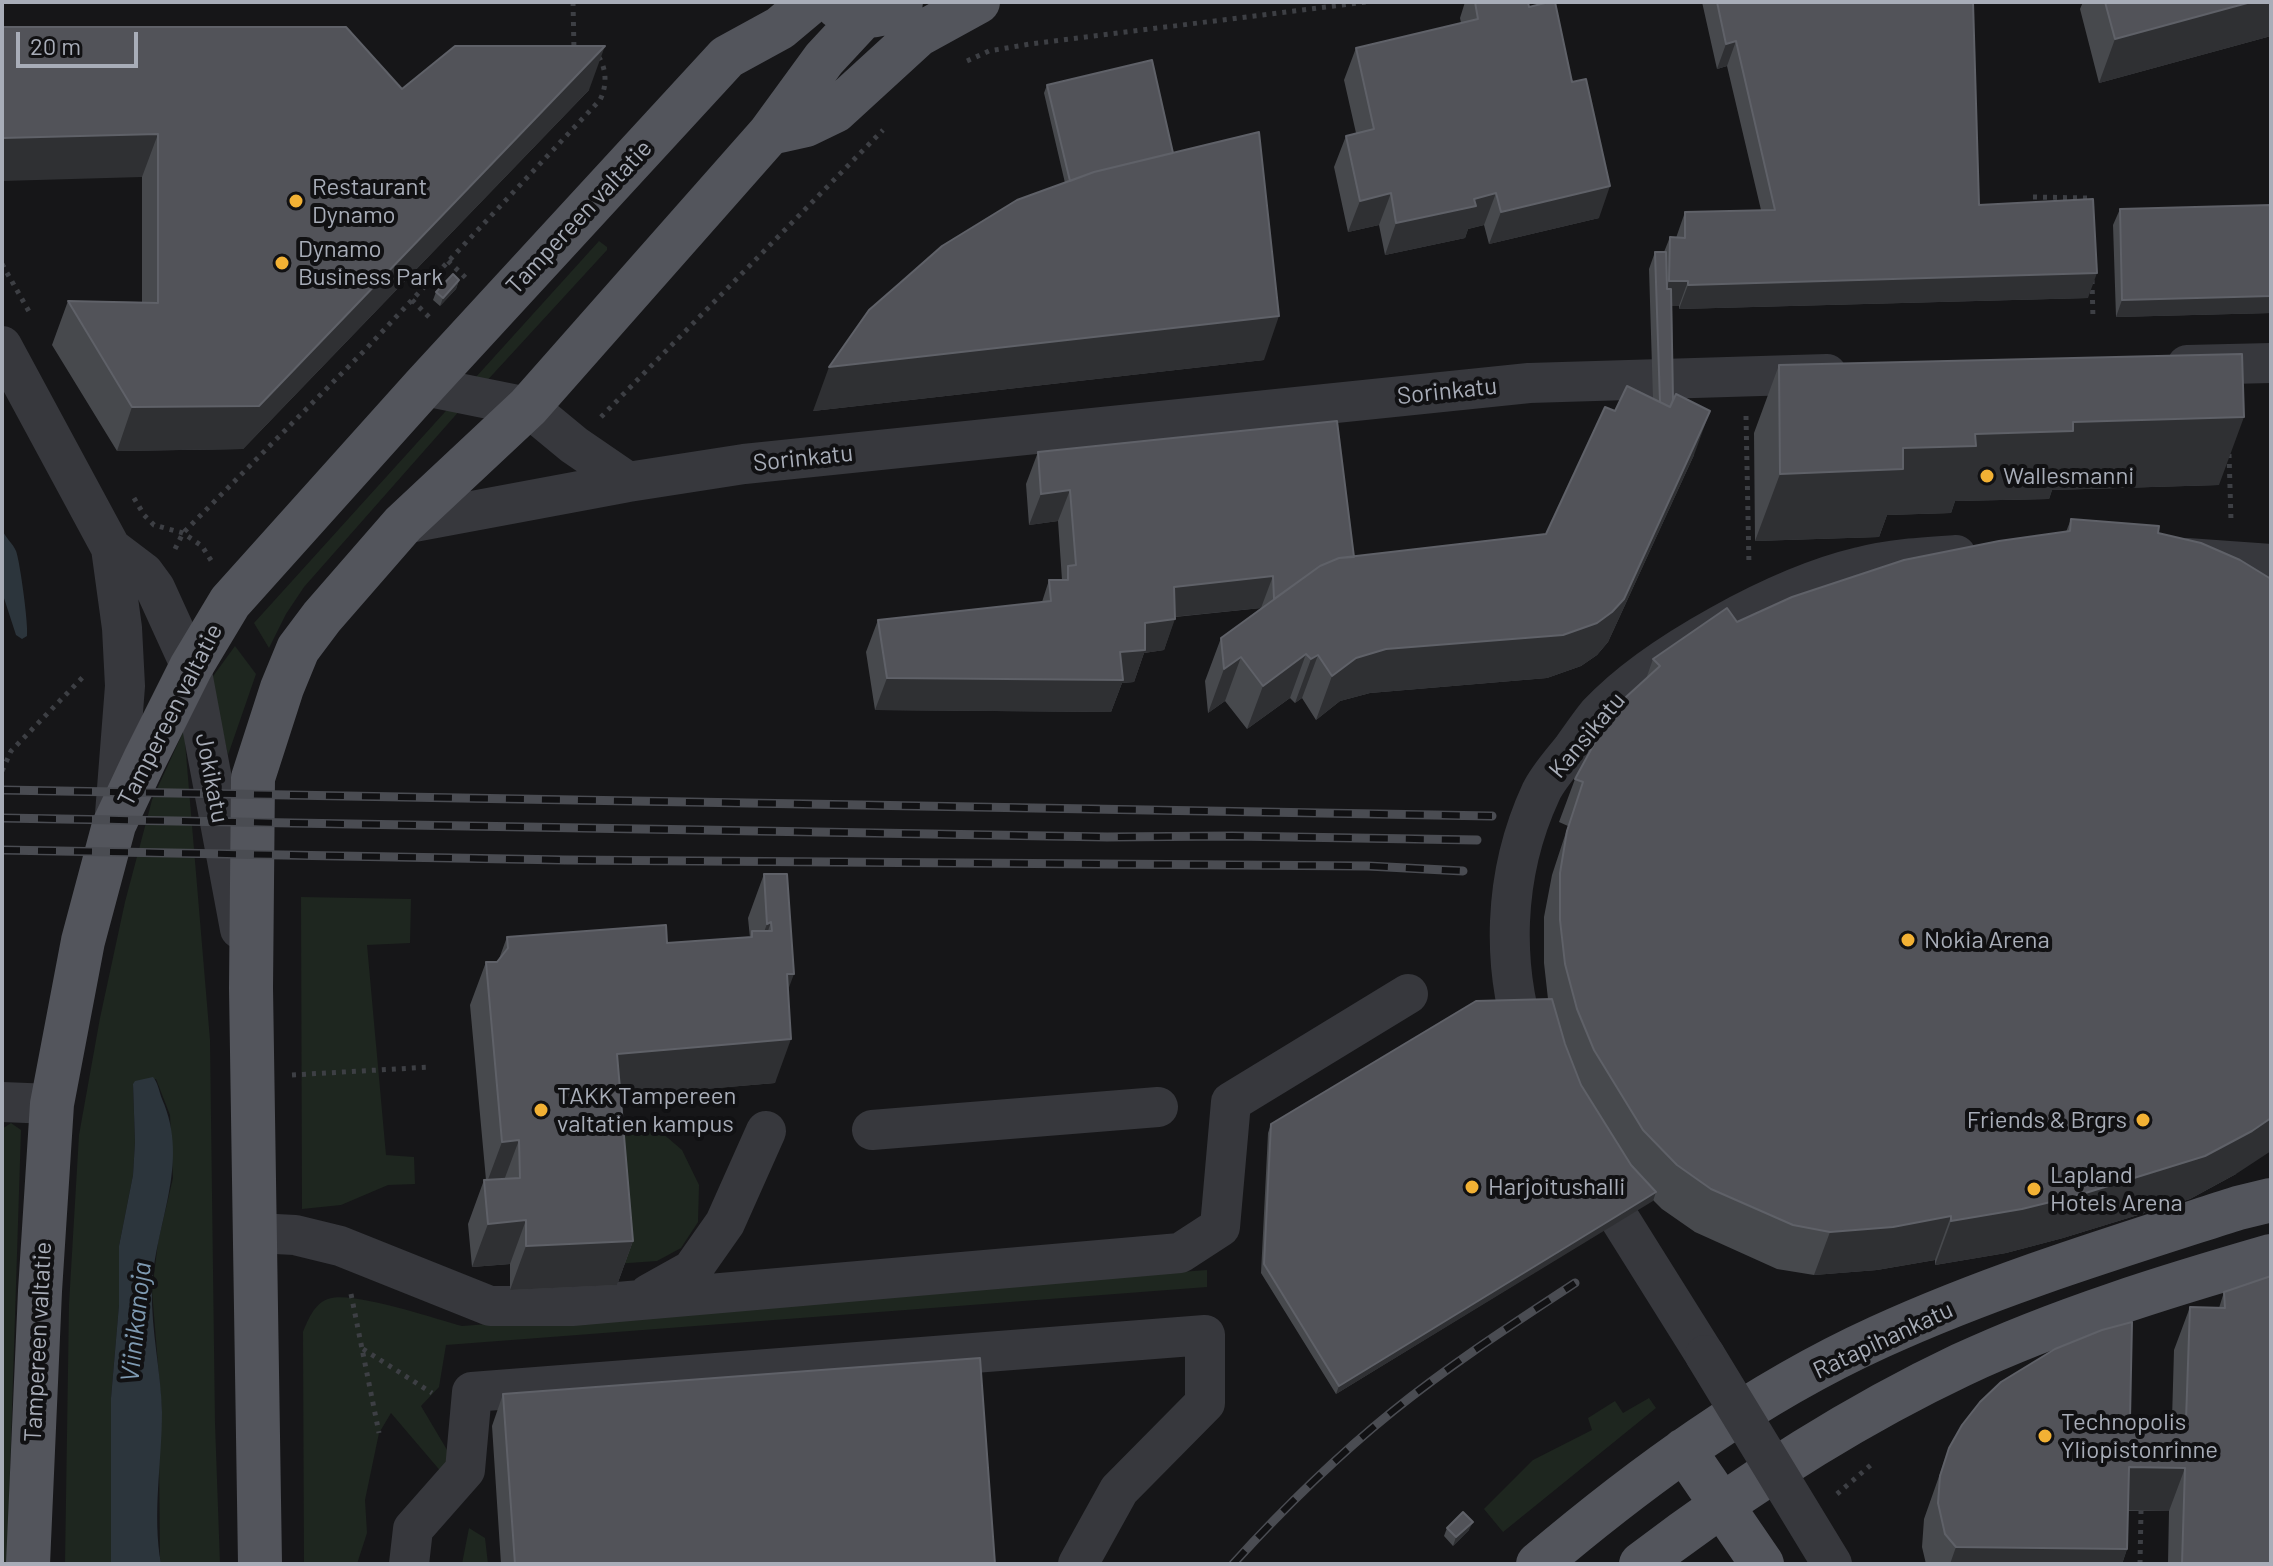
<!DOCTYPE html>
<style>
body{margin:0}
#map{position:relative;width:2273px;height:1566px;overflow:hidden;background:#161618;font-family:Barlow,sans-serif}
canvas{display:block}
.frame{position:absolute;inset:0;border:4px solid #a8adb8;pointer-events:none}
.scale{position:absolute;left:16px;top:32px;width:122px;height:36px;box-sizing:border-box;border:4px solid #a8adb8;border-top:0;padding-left:10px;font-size:24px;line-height:28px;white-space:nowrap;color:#a8adb8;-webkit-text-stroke:6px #111113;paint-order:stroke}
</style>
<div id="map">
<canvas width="2273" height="1566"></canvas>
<div class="frame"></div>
<div class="scale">20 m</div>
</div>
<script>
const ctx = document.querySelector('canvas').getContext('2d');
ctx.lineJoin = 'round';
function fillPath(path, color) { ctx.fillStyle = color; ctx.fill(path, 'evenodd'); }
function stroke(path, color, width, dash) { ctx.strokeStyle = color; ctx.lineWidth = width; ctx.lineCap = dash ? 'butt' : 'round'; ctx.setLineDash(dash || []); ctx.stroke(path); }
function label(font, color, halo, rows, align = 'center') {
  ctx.font = font + ' Barlow,sans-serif'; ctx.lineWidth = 8; ctx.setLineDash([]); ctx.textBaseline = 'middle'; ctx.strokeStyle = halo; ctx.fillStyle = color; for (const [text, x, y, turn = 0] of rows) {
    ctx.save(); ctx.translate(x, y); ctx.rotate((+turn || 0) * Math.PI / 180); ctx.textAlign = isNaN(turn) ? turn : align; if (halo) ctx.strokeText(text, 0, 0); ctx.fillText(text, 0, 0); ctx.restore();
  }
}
const green = new Path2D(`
 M599,241l8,6v3l-124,135 -7,-8z
 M454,402l7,7 -157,178 -18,27 -17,34 -15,-25z
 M235,646l21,28 -28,81 -17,-76z
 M184,730l26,310 5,383 5,141h-59l-1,-6 -1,-106 3,-39 -10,-122 6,-49 15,-64 -3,-63 -14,-36 -23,5 2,58 -2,33 -14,71v59l-8,93v166h-46l4,-260 10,-169 21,-117 25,-116 27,-102z
 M301,897l110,2 -1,44 -43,2 19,210 28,2 1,27 -27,1 -47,20 -39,4z
 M603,1122l51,4 28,24 17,35 -1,37 -17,26 -24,13 -42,3z
 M11,1123l10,7 -14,434h-5v-435z
 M1207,1270v17l-761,58 -7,42 -18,19 32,54 -10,14 -52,-61 -12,20 -14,67 2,33 -10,31h-53l-1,-232c5,-12 11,-28 25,-33 23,-9 107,20 134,27z
 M1649,1398l7,10 -153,124 -19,-23 49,-49 59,-30 -4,-12 27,-17 8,12z
 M469,1528l16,10 3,26h-26z`);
const water = new Path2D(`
 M2,529c3,9 11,14 14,22 4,10 13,77 11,85l-5,3 -6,-4 -14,-43z
 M153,1077c5,6 6,14 9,22 29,65 -8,126 -10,191 -1,41 9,81 10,122 0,50 -10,102 -1,152h-50v-166l8,-93v-59l14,-71 2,-33 -2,-58 2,-3z`);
const path = new Path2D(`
 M573,2l1,48 3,1
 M967,61l22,-10 41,-7 336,-42
 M2033,197l54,1v5
 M448,261l19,18
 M2,264l29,51
 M2092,280l1,39
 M412,300l19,19
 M1746,416l3,150
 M601,417l282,-287
 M2229,454l2,66
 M134,498l10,17 10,10 29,8 19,13 10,16
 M175,549l8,-16 181,-182 236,-251c7,-14 7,-31 -2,-44
 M2,771l9,-20 72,-74
 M292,1075l138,-8
 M351,1294l28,139
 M363,1349l69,44
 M1837,1494l35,-30
 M2140,1564l1,-53`);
const minor = new Path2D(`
 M2,346l109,202 11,80 3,58 -10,128
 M2187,365l84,-2
 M424,386l104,21 46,38 54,37
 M403,524l225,-42 116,-18 785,-81 298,-9
 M111,548l33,25 11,15 36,79 49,262
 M2187,558l84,6
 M1530,1052c-30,-84 -27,-178 11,-260 7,-15 21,-30 32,-44 8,-11 16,-23 25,-34 56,-60 182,-128 262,-147 30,-8 64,-10 96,-12
 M2,1102l50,2
 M872,1130l286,-23
 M1591,1173l114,182
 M256,1233l39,2 45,11 150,60h82l608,-53 40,-26 11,-125 177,-108
 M649,1294l43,-24 33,-47 41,-92
 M409,1564l4,-35 52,-59 7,-78 733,-57v68l-86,87 -41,74`);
const major = new Path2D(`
 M838,7c20,13 45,12 63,-5
 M770,133l36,-8 29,-14 83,-76 60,-33
 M1684,1450l78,114
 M28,1564l12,-273 12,-187 31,-163 31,-116 31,-66 46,-92 39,-65 194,-216 303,-329 53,-29 31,-26
 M260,1564l-9,-576 2,-210 29,-90 16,-39 24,-32 81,-93 125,-117 242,-274 54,-74 39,-42
 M1538,1564c104,-88 216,-170 341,-227 116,-53 238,-90 359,-129l33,-8
 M1641,1564c99,-75 208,-146 320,-199 99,-46 206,-79 310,-109`);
const rail = new Path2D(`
 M2,790l1490,26
 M2,818l1105,19 125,-1 245,4
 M2,850l563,10 803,6 95,5
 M1233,1564c49,-54 103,-107 160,-153 58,-47 120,-87 182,-128`);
const minorBridge = new Path2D(`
 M1705,1355l127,209`);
const wall = new Path2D(`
 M1465,2h63l71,216 -110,26 -5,-19 -16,4 -3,9 -80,17 -6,-30 -31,7 -14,-65 12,-31 10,-3 -12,-53 12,-32 105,-25 -1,-5z
 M1702,2h271l6,203 109,93 -409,11v-3h-7l1,94 21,55 -86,187 -11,13 -16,11 -34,12 -177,15 -30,8 -24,19 -14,-22 -7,5 -5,-5 -43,31 -22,-28 -17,12 -3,-32 16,-43 40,-30 -86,9 -11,33 -20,3 -10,29 -12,1 -11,29 -236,-2 -9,-58 12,-32 164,-18 7,-22h13l-4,-59 -29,4 -3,-41 12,-32 316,105 192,-23 69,-123 38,-12 -4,-130 6,-17h9l6,-15 6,1 9,-26 76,-2 -34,-144 -10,3z
 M2083,2h188v34l-172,47 -19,-74z
 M2,27l400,62 187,1 -346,359 -126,2 -65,-106 16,-44 74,1v-125z
 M1047,85l126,68 91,207 -451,51 252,-228 -21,-90z
 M2271,205v108l-155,4 -3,-92 7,-16z
 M459,280l-3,9 -16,17 -7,-6 3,-8z
 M1779,365l440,120 -167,5 -3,9 -94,2 -4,12 -64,2 -8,22 -124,4 -1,-108z
 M2071,519l87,14 78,641 -46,25 -127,39 -57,15 -71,12v-5l-58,10 -63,5 -37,-6 -82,-37 -33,-23 -9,-9 -317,194 -75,-121 7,-140 3,-9 277,-125 -4,-36v-46l8,-42 16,-49 -9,-4 16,-43 71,-100 7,-20 84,-37 329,-90z
 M764,874l24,117 -13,92 -154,13 12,145 -16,44 -107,5v-26l-38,3 -4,-43 16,-44h2l-16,-175 16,-43h11l2,-3 8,-22 160,6 83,-5 -2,-20z
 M2224,1292l47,272h-103l1,-53h-41l-1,38 -5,15h-196l-4,-17 2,-28 25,-71 181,-29h42l2,-69 16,-43 29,1z
 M503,1394l492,170h-494l-9,-138z
 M1447,1528l22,2 -16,16 -9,-10z`);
const shadedWall = new Path2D(`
 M2251,2h20v34l-172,47 16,-44z
 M1736,41l-9,25 -10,3 9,-25z
 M605,46l-16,44 -346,359 -126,2 15,-44z
 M158,134l-16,43 -140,4v-43z
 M1610,186l-11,32 -110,26 12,-32z
 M1391,193l-12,32 -31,7 12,-31z
 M1496,193l-12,32 -16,4 -3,9 -80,17 11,-32z
 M2097,273l-9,25 -409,11 9,-24z
 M459,280l-3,9 -16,17 3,-8z
 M1669,281h19l-9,25h-19z
 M2271,296v17l-155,4 6,-17z
 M1279,316l-15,44 -451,51 16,-44z
 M1710,411l-16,44 -86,187 -11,13 -16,11 -34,12 -177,15 -30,8 -24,19 16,-44 24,-18 30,-9 211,-26z
 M2244,417l-25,68 -167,5 -3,9 -94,2 -4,12 -64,2 -8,22 -124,4 25,-67 195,-40 98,-12z
 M1070,490l-12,31 -29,4 12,-31z
 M1273,576l-12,32 -99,10 12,-31z
 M1175,619l-11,31 -20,3 -10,29 -12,1 -11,29 -236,-2 12,-32 233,-26 25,-29z
 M1306,654l-16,44 -43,31 16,-43z
 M1318,655l-16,43 -7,5 16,-44z
 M1241,657l-16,44 -17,12 16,-44z
 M771,922l-15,44 -5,1 16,-43z
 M787,974h7l-16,43z
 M791,1039l-16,44 -174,15 16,-44z
 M2271,1118v33l-35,23 -46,25 -127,39 -57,15 -71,12 16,-44z
 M519,1140l-16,43 -17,2 16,-43z
 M1656,1192l-3,9 -317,193 3,-8z
 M1951,1216l-16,44 -58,10 -63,5 16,-43z
 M526,1220l-16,44 -38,3 16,-43z
 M633,1241l-16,44 -107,5 16,-44z
 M2129,1467l56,1 -16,43 -56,-1z
 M1473,1522l-4,8 -16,16 3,-9z
 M1956,1547l171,2 -5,15h-172z`);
const building = new Path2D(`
 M1475,2h53l1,5 20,-5h6l17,80 14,-3 24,107 -109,26 -5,-19 -22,6 2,7 -80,17 -5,-30 -31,8 -14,-65 28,-7 -18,-81 122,-29z
 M1717,2h256l6,203 114,-6 4,74 -409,12v-4h-19l1,-44 15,1v-26l90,-2 -39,-169 -10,3z
 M2105,2h146l-136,37z
 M2,27h344l56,62 53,-43h150l-346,360 -127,1 -64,-106 90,2v-169l-156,4z
 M1152,60l21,93 -79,19 -24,9 -23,-96z
 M1259,132l20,184 -450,51 40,-57 31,-27 42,-37 75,-46 77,-28z
 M2271,205v91l-149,4 -2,-91z
 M1655,252h11l1,37h4l2,111 -3,7 -10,-5z
 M453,274l6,6 -16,18 -7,-6z
 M2242,354l2,63 -171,5v9l-98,3 1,12 -73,2v21l-123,5 -1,-109z
 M1627,386l43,21 6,-13 34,17 -86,188 -12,13 -15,11 -34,12 -177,14 -30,9 -24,18 -14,-21 -7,4 -5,-5 -43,32 -22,-29 -17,12 -3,-31 99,-72 19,-8 207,-24 59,-127 10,4z
 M1337,421l17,136 -15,1 -19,8 -46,33 -1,-23 -99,11 1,32 -30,4v27l-25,2 3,28 -236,-2 -9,-58 173,-19 -2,-21h19v-14l8,-1 -6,-75 -29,4 -3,-42z
 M2071,519l88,7 -1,7 43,10 39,17 31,19v539l-19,13 -47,25 -126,39 -57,14 -71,12v-5l-58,11 -63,5 -37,-7 -82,-36 -34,-24 -34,-35 -49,-80 -17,-41 -12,-45 -5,-44v-47l7,-42 16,-49 -8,-3 19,-35 32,-47 34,-31 -7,-7 74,-51 10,14 55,-25 112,-37 95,-19 71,-10z
 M764,874h23l7,100h-7l4,65 -174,15 16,187 -107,5v-26l-38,4 -4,-44 36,-2 -1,-38 -17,2 -16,-180h11l11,-14 -1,-11 159,-12 1,18 85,-6v-6h20l-1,-9 -4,2z
 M1552,999l13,45 16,41 50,80 25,27 -317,194 -75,-122 7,-140 205,-123z
 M2271,1276v288h-89l3,-96 -56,-1 -2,82 -171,-2 -11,-13 -7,-31 2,-27 9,-28 13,-23 18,-23 21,-20 54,-33 47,-19 30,-8 -2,97 56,1 4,-113 35,1 -1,-16z
 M980,1358l15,206h-480l-12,-170z
 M1463,1512l10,10 -17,15 -9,-9z`);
const markers = [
 [296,201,8,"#f2b134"],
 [282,263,8,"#f2b134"],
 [1987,476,8,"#f2b134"],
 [1908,940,8,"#f2b134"],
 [541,1110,8,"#f2b134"],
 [2143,1120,8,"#f2b134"],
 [1472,1187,8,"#f2b134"],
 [2034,1189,8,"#f2b134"],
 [2045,1436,8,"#f2b134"]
];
const poiNames = [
 ["Restaurant",312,187],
 ["Dynamo",312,215],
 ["Dynamo",298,249],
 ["Business Park",298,277],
 ["Wallesmanni",2003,476],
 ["Nokia Arena",1924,940],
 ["TAKK Tampereen",557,1096],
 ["valtatien kampus",557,1124],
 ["Friends & Brgrs",2127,1120,"right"],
 ["Lapland",2050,1175],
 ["Hotels Arena",2050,1203],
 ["Harjoitushalli",1488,1187],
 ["Technopolis",2061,1422],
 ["Yliopistonrinne",2061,1450]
];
const streetNames = [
 ["Tampereen valtatie",579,217,-47],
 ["Sorinkatu",1447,391,-6],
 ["Sorinkatu",803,458,-6],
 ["Tampereen valtatie",170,715,-63],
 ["Kansikatu",1587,735,-50],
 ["Jokikatu",212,778,79],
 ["Ratapihankatu",1883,1340,-25],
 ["Tampereen valtatie",38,1342,-87]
];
const waterNames = [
 ["Viinikanoja",136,1322,-84]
];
fillPath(green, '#1e261f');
fillPath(water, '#2c353c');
stroke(path, '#3d3f44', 5, [4, 6]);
stroke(minor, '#37383d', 40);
stroke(major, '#53555c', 44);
stroke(rail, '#4a4c52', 9);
stroke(rail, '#111113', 6, [18]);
stroke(minorBridge, '#37383d', 40);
fillPath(wall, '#47494d');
fillPath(shadedWall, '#2f3033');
fillPath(building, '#525359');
stroke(building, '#5f6168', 2);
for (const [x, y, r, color] of markers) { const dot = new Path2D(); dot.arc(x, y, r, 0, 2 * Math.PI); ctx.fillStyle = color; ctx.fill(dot); stroke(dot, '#111113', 3); }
label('24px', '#a8adb8', '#111113', poiNames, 'left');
label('24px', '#a8adb8', '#111113', streetNames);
label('italic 26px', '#7f9bb3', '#111113', waterNames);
</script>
